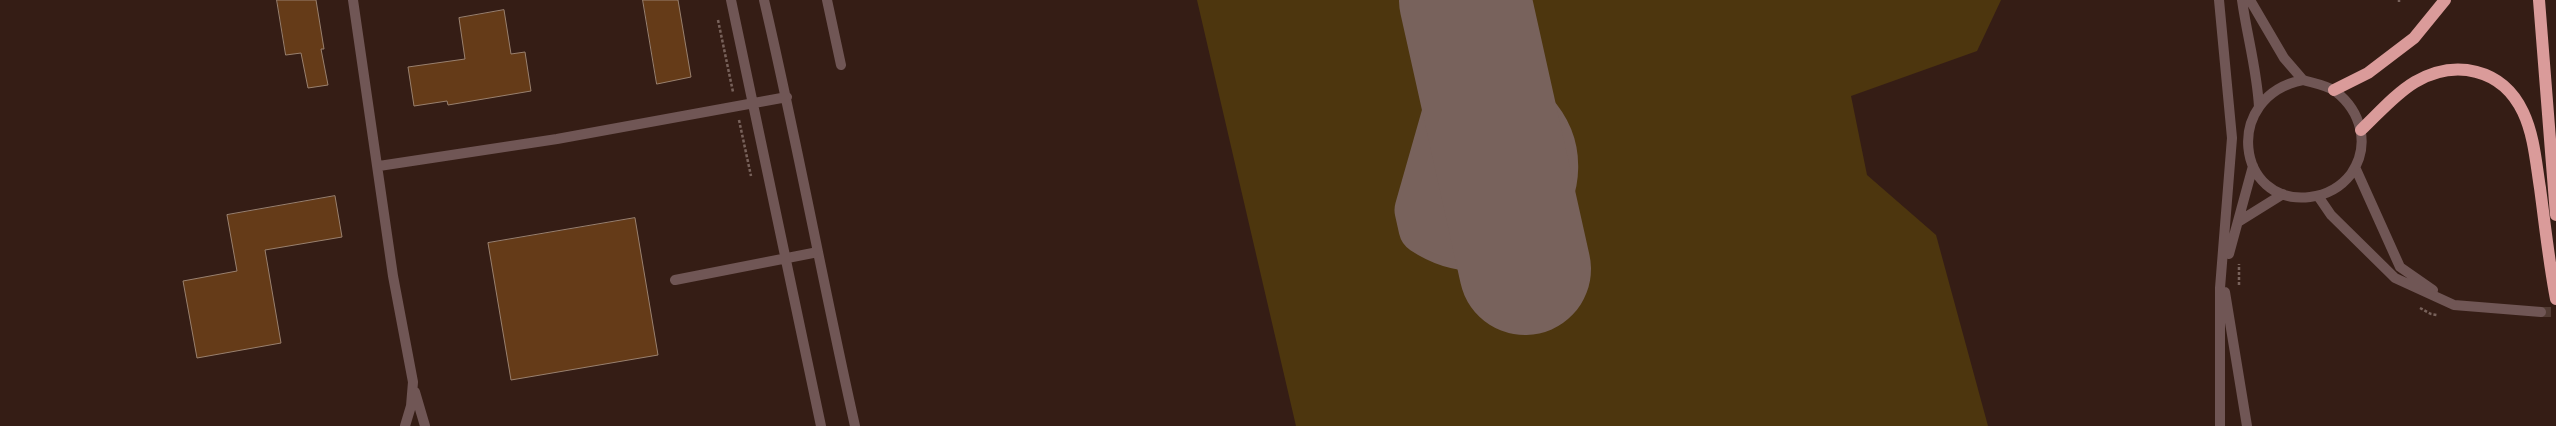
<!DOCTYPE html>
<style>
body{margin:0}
canvas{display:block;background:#351d15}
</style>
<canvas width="2556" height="426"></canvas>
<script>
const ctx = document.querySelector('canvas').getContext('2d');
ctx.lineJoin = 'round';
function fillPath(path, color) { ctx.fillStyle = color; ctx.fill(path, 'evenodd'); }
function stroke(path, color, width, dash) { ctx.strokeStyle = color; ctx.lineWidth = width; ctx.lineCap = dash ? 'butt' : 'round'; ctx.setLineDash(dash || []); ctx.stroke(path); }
const green = new Path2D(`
 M1197,0h804l-24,51 -126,45 16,79 69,60 52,191h-692z`);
const taxiway = new Path2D(`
 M1472,31l-51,179 4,18c85,56 167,-48 105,-114 -11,-13 -30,-18 -45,-25`);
const runway = new Path2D(`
 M1465,0l60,269`);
const building = new Path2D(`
 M277,0h39l8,49h-3l7,36 -20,3 -7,-35 -15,2z
 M643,0h35l13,77 -34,7z
 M504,10l7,44 14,-2 6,39 -83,14 -1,-4 -33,5 -6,-39 57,-8 -6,-41z
 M335,196l7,41 -77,13 16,93 -84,15 -14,-77 54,-10 -10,-56z
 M635,218l23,137 -147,25 -23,-137z`);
const minorTunnel = new Path2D(`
 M2541,312h15`);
const path = new Path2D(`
 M2399,0v2
 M718,20l15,72
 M739,120l12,56
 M2239,285v-21
 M2420,308l11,6 6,1`);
const minor = new Path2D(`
 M353,0l40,276 20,106 -2,24 -6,20
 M731,0l90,426
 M764,0c33,141 59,284 91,426
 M827,0l14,65
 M2219,0l13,138 -12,150v138
 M2242,0c5,36 15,70 17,107
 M2250,0l34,58 19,22
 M2303,80c10,3 23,5 32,11 26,20 36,54 16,83 -10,13 -25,21 -41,23 -74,9 -88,-101 -7,-117z
 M379,166l178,-27 230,-42
 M2355,167l45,100 33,23
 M2318,196l13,19 64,63 59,27 87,7
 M2238,222l45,-28
 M2229,254l24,-88
 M675,280l143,-28
 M2225,292l22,134
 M415,392l10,34`);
const highway = new Path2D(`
 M2539,0l17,215
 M2334,90l34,-17 46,-35 31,-38
 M2361,130c17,-16 34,-36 54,-48 40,-23 87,-14 108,30 11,23 13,51 17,76 5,37 9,75 16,111`);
fillPath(green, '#4d360e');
stroke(taxiway, '#78625c', 53);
stroke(runway, '#78625c', 132);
fillPath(building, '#653b18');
stroke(building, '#99806e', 1);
stroke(minorTunnel, '#523b33', 10, [10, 5]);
stroke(path, '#78625b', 2.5, [3, 2]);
stroke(minor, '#705655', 10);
stroke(highway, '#da9b9a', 12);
</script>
